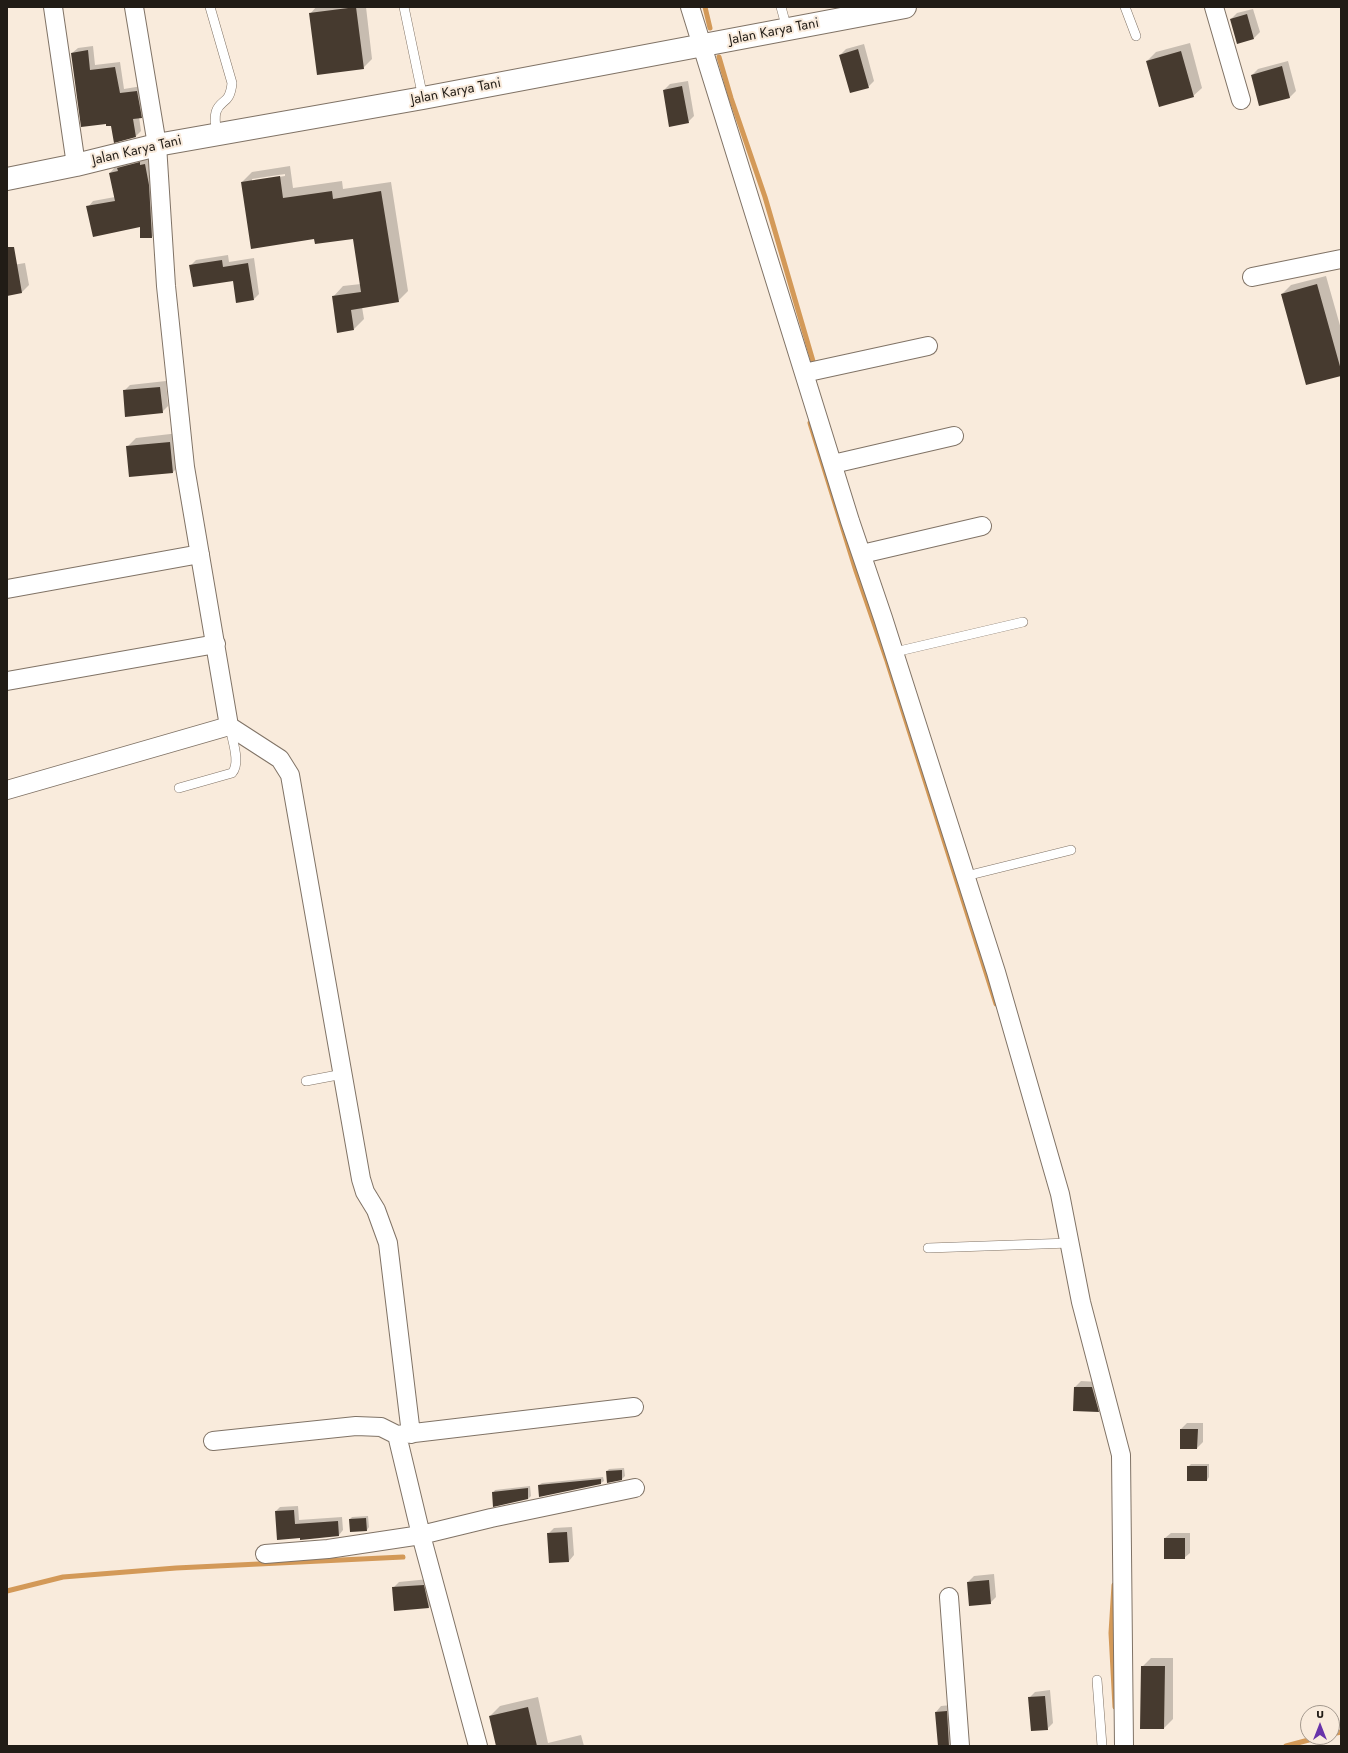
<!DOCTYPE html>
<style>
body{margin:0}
#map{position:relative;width:1348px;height:1753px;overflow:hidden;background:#f9ebdc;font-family:Jost,sans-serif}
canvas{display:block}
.frame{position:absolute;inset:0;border:8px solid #211c16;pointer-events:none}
.north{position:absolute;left:1300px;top:1705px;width:40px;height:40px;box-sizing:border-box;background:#f9ebdc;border:1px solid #a3988d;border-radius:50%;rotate:0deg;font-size:11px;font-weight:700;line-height:16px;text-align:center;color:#211c16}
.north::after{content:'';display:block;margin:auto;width:14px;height:18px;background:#6833aa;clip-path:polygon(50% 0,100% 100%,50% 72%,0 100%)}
</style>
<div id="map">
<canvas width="1348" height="1753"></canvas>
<div class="frame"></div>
<div class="north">U</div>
</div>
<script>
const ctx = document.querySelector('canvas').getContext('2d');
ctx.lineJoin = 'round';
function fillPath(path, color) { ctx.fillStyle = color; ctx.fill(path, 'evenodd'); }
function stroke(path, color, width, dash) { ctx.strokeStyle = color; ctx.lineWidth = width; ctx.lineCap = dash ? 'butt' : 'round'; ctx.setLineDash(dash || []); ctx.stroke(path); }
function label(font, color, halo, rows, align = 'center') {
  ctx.font = font + ' Jost,sans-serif'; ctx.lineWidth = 4; ctx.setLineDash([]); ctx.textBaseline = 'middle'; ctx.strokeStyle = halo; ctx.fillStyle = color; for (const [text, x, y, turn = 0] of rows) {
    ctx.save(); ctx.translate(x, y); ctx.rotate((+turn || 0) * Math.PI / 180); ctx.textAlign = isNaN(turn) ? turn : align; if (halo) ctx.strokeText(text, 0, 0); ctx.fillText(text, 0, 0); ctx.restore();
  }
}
const shadow = new Path2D(`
 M316,7h50l6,52 -9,9 -53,-54z
 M1253,9l7,23 -6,6 -23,-19 6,-6z
 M1190,43l12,45 -9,8 -46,-35 9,-9z
 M864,44l10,37 -6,6 -28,-32 6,-6z
 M93,46l2,19 25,-3 4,27 18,-3 5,26 -8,5 2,14 -5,5 -24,-11 -40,-72 6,-5z
 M1288,61l8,30 -6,6 -30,8 -8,-30 6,-6z
 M688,81l6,35 -6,6 -24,-32 6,-6z
 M145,157v3l5,-1 8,72 -6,6h-11l-1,-11 -52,-19 5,-6 22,-4 -5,-24 5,-6 5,-1 4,-4z
 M290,166l3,22 49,-7 1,8 48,-7 17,109 -10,10 -36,6 2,12 -10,10 -21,-32 10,-11 18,-2 -7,-46h-39l-73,-56 10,-10zM285,174v2l-33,5v-2z
 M228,255l1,7 25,-4 5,36 -5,5 -20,-19 -43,-15 5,-5z
 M25,263l4,22 -7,7 -15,2v-28z
 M1326,276l15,53v46l-59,-81 9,-9z
 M166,381l2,25 -6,6 -38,-21 6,-6z
 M179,433l3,30 -9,9 -46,-25 9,-9z
 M1081,1381l17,1 6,23 -6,6 -23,-24z
 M1187,1423h16v19l-6,6h-16v-19z
 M1191,1464h18v13l-2,3 -19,-13z
 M624,1468l1,8 -3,3 -15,-8 2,-2z
 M603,1477l1,4 -3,2 -62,2 3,-2z
 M530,1486l1,10 -3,3 -35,-6 2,-3z
 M298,1506l1,14 43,-3 1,13 -4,5 -38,4 -25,-28 4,-4z
 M368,1516l1,11 -2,3 -17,-11 2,-2z
 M572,1527l2,28 -5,6 -21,-27 6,-6z
 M1171,1533h19v20l-6,5 -19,-20z
 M994,1574l2,23 -6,6 -22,-21 6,-6z
 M429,1579l6,22 -6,6 -34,3 -2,-22 6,-6z
 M1151,1658h22v61l-9,9 -22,-61z
 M1050,1690l3,33 -6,6 -18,-31 6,-6z
 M538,1697l10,46 33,-8 3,11h-87l-7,-30 10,-10z
 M952,1705l4,41h-17l-3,-34 5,-6z`);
const stream = new Path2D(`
 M705,7l5,21
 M719,57l12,41 34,99 50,171
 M810,423l46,148 31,90 109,343
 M1114,1585l-3,48 4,74
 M7,1591l56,-14 113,-9 227,-11
 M1332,1734l9,-2
 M1286,1746l34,-9`);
const building = new Path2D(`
 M356,7l8,62 -47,6 -8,-62z
 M1247,14l7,25 -17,5 -7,-25z
 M858,49l11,39 -19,5 -11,-38z
 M88,50l2,20 25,-3 5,26 17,-2 5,27 -9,1 3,18 -22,6 -3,-17h-5v-2l-25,3 -10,-74z
 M1181,51l13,46 -35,10 -13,-46z
 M1282,66l8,32 -31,8 -8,-31z
 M682,86l7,37 -20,4 -6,-37z
 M140,162v3l5,-1 4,21 3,53h-12v-11l-47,10 -7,-31 29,-5 -6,-28 9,-2 -1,-3z
 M280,176l3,22 49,-7 1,8 48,-8 18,111 -48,8 3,20 -17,3 -5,-37 29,-4 -8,-53 -38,5 -1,-5 -63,10 -10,-67z
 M7,247h7l8,46 -15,3z
 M222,260l1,7 25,-4 6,37 -18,3 -3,-22 -40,6 -4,-22z
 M1317,284l24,86v6l-35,9 -25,-91z
 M160,387l3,26 -38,4 -2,-27z
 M170,442l3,31 -44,4 -3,-31z
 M1074,1387h18l7,25 -26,-1z
 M1180,1429h18l-1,20h-17z
 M1187,1466h20v15h-20z
 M622,1470v10l-15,3 -1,-12z
 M601,1479v5l-62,13 -1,-12z
 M528,1488v11l-35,8 -1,-15z
 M294,1510l1,14 43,-3 1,15 -39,4v-2l-23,2 -2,-29z
 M366,1518l1,13 -17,1 -1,-13z
 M567,1532l2,30 -20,1 -2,-30z
 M1164,1538h21v21h-21z
 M989,1580l2,24 -22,2 -2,-24z
 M424,1585l5,23 -35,3 -2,-24z
 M1141,1666h24l-1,63h-24z
 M1045,1696l3,34 -17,1 -3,-34z
 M528,1707l9,39h-41l-7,-30z
 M947,1711l2,35h-11l-3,-34z`);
const service = new Path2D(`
 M210,7l22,76c-2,22 -12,16 -16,29 -2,7 0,16 1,23
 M404,7l19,91
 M781,7l6,22
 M1125,7l11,29
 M895,652l128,-30
 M179,788l53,-15c9,-10 0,-33 -2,-46
 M966,876l105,-26
 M306,1081l37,-7
 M928,1248l142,-5
 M1097,1680l5,66`);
const minor = new Path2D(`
 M53,7l23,158
 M134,7l23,138 9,141 19,181 44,259
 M690,7l160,514 33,97 113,354 64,222 21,108 40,153 3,291
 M1214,7l27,93
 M1252,277l89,-18
 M804,373l124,-27
 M833,464l121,-28
 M862,554l120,-28
 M7,589l193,-35
 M7,681l209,-37
 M7,790l222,-64 51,33 10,16 71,404 4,13 11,18 12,33 23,191
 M397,1435l24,100 57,211
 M213,1441l143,-15 25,1 16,8 237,-28
 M265,1554l63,-5 93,-14 70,-17 144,-30
 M949,1597l11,149`);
const tertiary = new Path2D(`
 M7,179l69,-14 81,-20 266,-47 482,-91`);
const streetNames = [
 ["Jalan Karya Tani",774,32,-11],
 ["Jalan Karya Tani",456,92,-11],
 ["Jalan Karya Tani",137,151,-13]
];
fillPath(shadow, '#0003');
stroke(stream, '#d39958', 5);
fillPath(building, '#463a2f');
stroke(service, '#807366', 10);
stroke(minor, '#807366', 20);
stroke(tertiary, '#807366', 24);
stroke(service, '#fff', 9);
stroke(minor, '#fff', 18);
stroke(tertiary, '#fff', 22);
label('14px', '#211c16', '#f9ebdc', streetNames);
</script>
